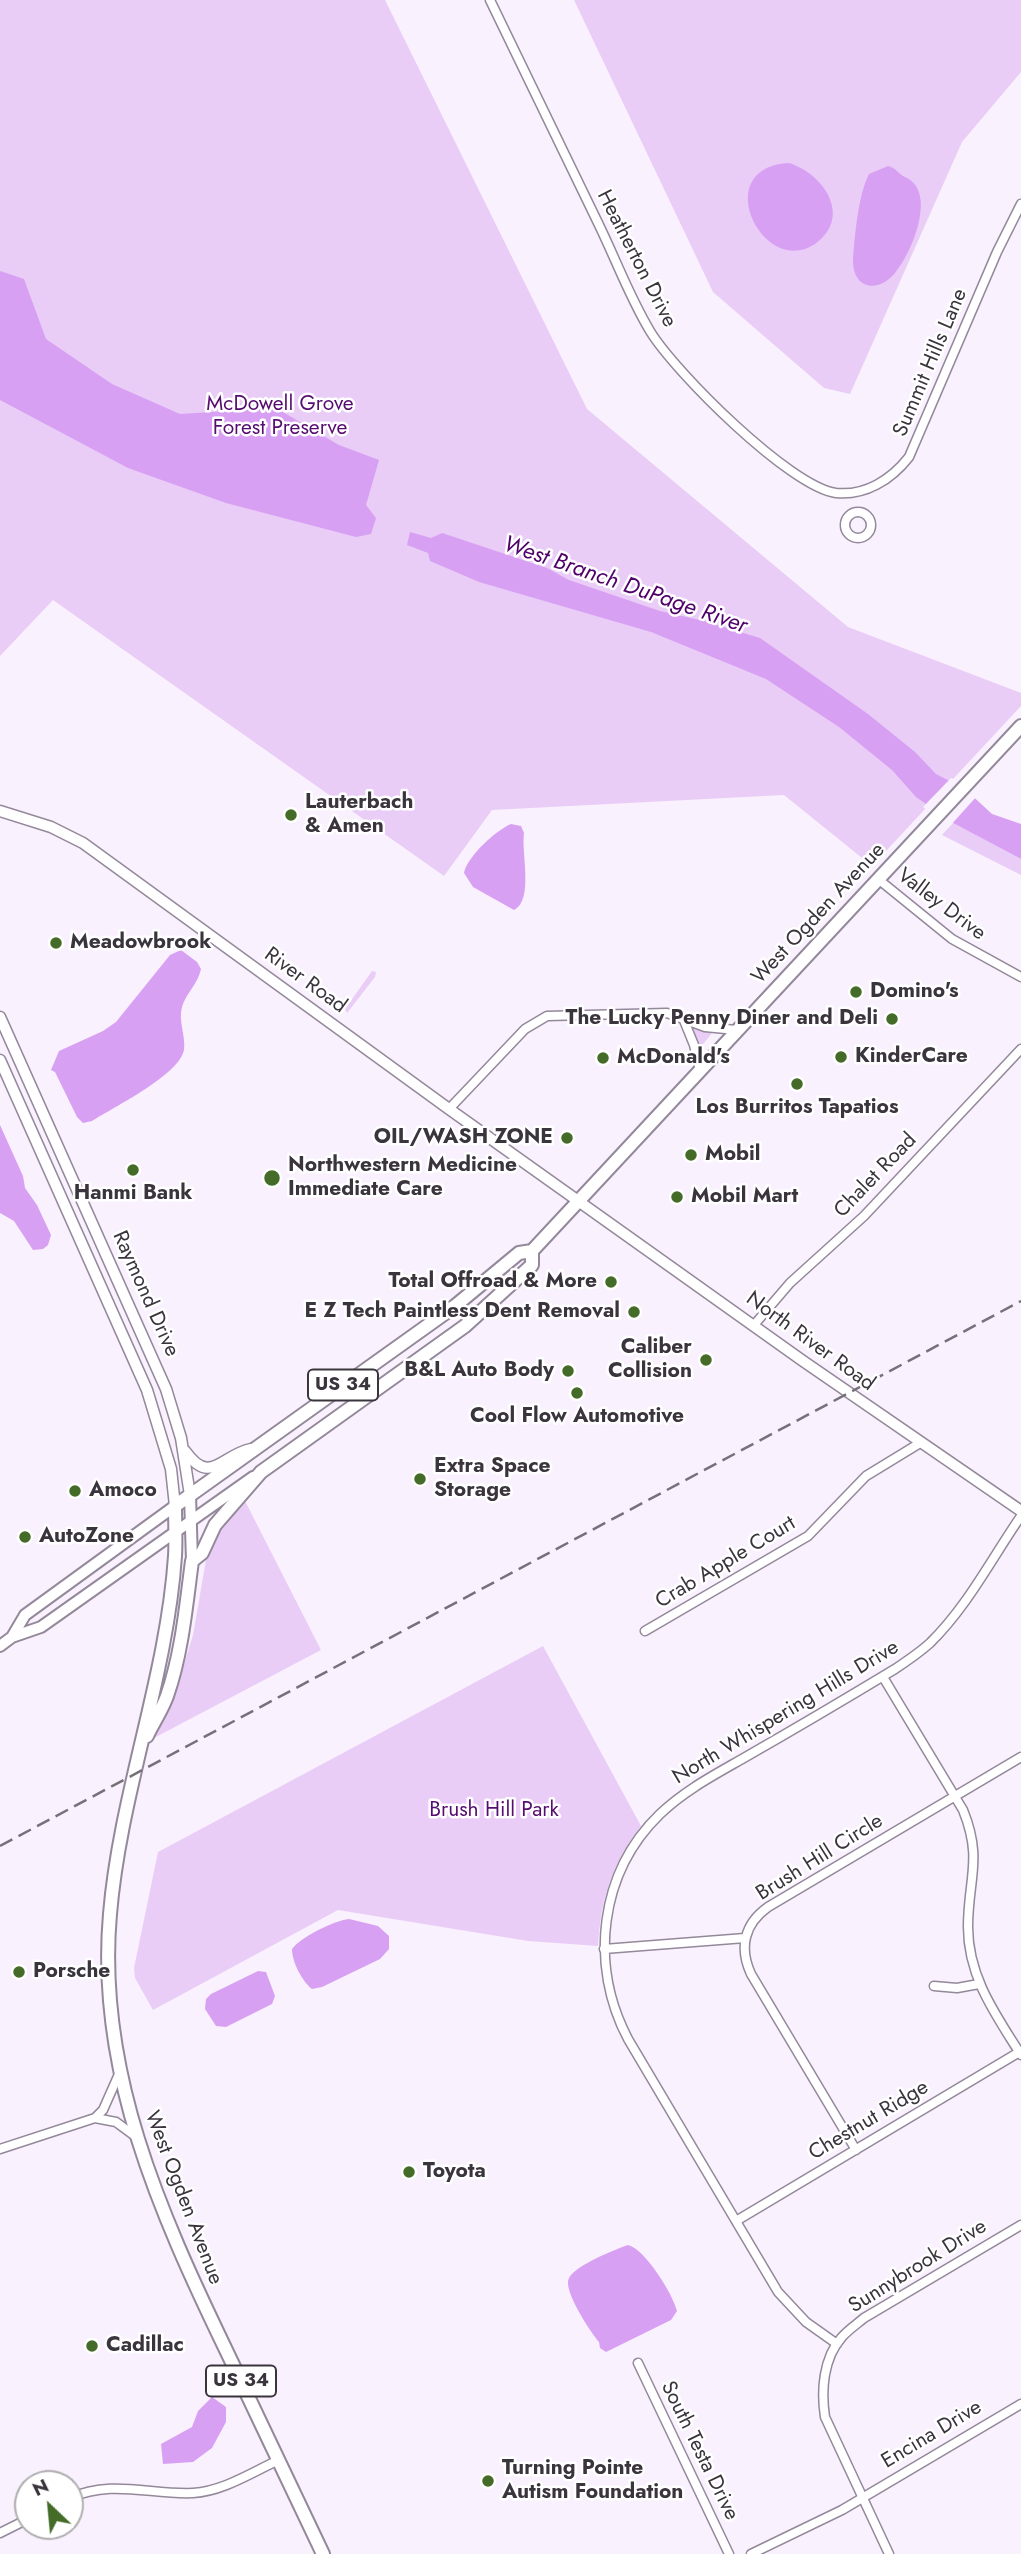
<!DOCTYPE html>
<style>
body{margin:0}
#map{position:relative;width:1021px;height:2554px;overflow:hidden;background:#f9f1fd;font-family:Jost,sans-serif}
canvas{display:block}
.north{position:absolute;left:14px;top:2470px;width:70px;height:70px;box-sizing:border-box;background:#fff;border:2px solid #b0aeb1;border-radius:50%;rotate:334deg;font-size:19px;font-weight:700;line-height:28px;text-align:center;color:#3a353d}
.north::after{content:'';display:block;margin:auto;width:24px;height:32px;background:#446c28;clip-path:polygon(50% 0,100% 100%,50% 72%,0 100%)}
</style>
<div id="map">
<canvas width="1021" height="2554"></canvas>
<div class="north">N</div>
</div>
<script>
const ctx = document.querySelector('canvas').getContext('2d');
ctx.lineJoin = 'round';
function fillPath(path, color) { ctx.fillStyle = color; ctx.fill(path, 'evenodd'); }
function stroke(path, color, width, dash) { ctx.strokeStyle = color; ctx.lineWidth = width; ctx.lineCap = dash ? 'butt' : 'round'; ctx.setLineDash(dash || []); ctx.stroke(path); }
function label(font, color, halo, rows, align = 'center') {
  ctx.font = font + ' Jost,sans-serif'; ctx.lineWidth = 5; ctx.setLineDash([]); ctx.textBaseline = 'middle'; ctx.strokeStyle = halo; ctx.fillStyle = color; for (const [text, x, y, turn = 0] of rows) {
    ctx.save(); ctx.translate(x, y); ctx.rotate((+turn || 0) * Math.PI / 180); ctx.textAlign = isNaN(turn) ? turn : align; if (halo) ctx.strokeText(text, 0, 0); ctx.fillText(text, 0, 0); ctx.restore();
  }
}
const green = new Path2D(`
 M0,0h385l202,409 261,218 173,66v13l-149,160 -88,-71 -292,15 -48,66 -391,-276 -53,56z
 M574,0h447v72l-59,70 -112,252 -26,-6 -111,-96z
 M953,823l68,36v16l-79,-40z
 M372,971l4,1 -1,5 -28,36 -2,-4z
 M689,1023l7,6 16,4 -12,15z
 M245,1501l76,149 -167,88 27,-64 12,-39 14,-81 12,-24z
 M543,1646l98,180c-29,39 -40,71 -43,120l-70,-5 -190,-31 -185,100 -18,-32 -1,-10 24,-116z`);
const water = new Path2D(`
 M789,163c35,11 64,54 26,81 -52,35 -107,-77 -26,-81z
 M888,166c9,2 10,8 17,11 33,14 7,76 -10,96 -17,21 -43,16 -42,-14 2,-25 5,-63 16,-85z
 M0,271l24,8 22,60 66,45 68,30 96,-6 63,37 40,15 -13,45 10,13 -5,16 -15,3 -130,-34 -98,-35 -128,-68z
 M410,532l21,6 11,-5 105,35 22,12 91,31 44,10 56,17 108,76 47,38 21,22 29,15 27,25 29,10v35l-68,-36 -37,-26 -24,-27 -53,-43 -73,-48 -115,-47 -172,-50 -49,-21 -2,-8 -21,-8z
 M511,824l10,2 3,7c-3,20 10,67 -10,77l-41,-23 -9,-14c3,-16 32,-43 47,-49z
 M181,950l16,12 4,7c-3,15 -15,24 -19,38 -4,14 4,29 2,43 -5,25 -70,57 -92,71l-9,2 -6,-6 -22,-45 -4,-2 8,-19 44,-20 13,-9 54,-67z
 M0,1125l23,51 2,12 12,17 14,30 -3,10 -5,4 -10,1 -19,-29 -14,-8z
 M349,1919l29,7 11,10v13l-9,10 -58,28 -10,2c-10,-8 -20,-27 -20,-40 9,-12 41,-28 57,-30z
 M258,1971l8,1 9,24 -3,8 -46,23 -10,-1 -11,-17 1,-10 5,-5z
 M628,2245c17,4 45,49 49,66l-6,9 -65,32 -6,-4 -1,-6c-8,-9 -37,-53 -30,-64 7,-13 45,-28 59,-33z
 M212,2397l14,10v15l-14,26 -19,14 -30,2 -2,-20 31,-17 6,-16z`);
const pier = new Path2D(`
 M951,778l16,8 10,10 -27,30 -27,-19z`);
const minor = new Path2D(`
 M490,0c37,75 73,150 109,225 17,35 31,73 51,106 24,40 140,156 186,162 29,3 55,-13 73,-36l88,-205 24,-48
 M845 525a13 13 0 1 1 26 0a13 13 0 1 1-26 0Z
 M878,879l74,60 69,38
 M683,1018l11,27 6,25
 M449,1109l76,-80 22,-13 120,-3 38,14 31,3
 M754,1325l36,-42 74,-67 157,-167
 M645,1631l163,-95 58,-60 54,-33
 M883,1677l80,133c20,49 5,69 5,117 0,50 28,88 53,128
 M604,1949l141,-11
 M934,1986l23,2 22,-4
 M95,2118l8,-8 16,-36
 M0,2149l95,-31 21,4 19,14
 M856,2150l-105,-176c-12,-26 -7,-50 17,-67l253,-150
 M736,2221l285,-170
 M837,2344l-31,-22 -28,-30 -150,-253c-39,-74 -29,-166 32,-225 26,-25 58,-41 89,-59 49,-28 98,-57 146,-86 12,-8 24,-16 35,-26 37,-36 62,-85 91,-127
 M638,2363l91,191
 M70,2498c41,-19 81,-3 123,-5 31,-2 59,-21 86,-33
 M0,2533l28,-14
 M751,2554l91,-44 179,-106
 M889,2554l-64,-137c-4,-26 -2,-59 17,-80 6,-7 15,-13 22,-19l157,-93`);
const tertiary = new Path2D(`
 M0,811l51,16 32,16 366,266 354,252 218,150
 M0,1017l166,372 15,49 9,57
 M0,1060l147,330 24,79 4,37
 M185,1451c26,36 36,4 66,-2`);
const secondary = new Path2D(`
 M190,1495l2,66
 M12,1637l13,-22 150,-109
 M0,1646l12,-9 29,-10 212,-150`);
const primary = new Path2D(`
 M147,1736c6,-13 15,-26 20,-40 15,-43 19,-90 25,-135l10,-8 13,-28 46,-53 204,-146 67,-61v-14
 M323,2554c-32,-68 -65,-136 -97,-204 -66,-137 -130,-280 -116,-436 10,-120 57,-238 65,-358 1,-17 0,-33 0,-50l280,-200 64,-53 13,-2 489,-525`);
const rail = new Path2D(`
 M0,1846l1021,-545`);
const markers = [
 [291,815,7,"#446c28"],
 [56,943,7,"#446c28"],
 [856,992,7,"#446c28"],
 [892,1019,7,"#446c28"],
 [841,1057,7,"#446c28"],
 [603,1058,7,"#446c28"],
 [797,1084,7,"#446c28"],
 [567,1138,7,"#446c28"],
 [691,1155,7,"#446c28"],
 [133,1170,7,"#446c28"],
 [272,1178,9,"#446c28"],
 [677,1197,7,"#446c28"],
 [611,1282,7,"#446c28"],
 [634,1312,7,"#446c28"],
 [706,1360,7,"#446c28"],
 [568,1371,7,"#446c28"],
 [577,1393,7,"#446c28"],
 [420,1479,7,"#446c28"],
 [75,1491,7,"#446c28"],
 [25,1537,7,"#446c28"],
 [19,1972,7,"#446c28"],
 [409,2172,7,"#446c28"],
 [92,2346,7,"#446c28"],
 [488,2481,7,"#446c28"]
];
const shields = [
 [343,1385,70],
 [241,2381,70]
];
const shieldNames = [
 ["US 34",343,1385],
 ["US 34",241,2381]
];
const streetNames = [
 ["Heatherton Drive",636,259,63],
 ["Summit Hills Lane",931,363,-67],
 ["Valley Drive",941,905,37],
 ["West Ogden Avenue",819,914,-47],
 ["River Road",305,981,36],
 ["Chalet Road",876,1176,-46],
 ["Raymond Drive",145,1294,66],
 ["North River Road",810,1342,36],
 ["Crab Apple Court",726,1563,-31],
 ["North Whispering Hills Drive",786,1713,-31],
 ["Brush Hill Circle",820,1858,-32],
 ["Chestnut Ridge",869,2121,-31],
 ["West Ogden Avenue",183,2198,69],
 ["Sunnybrook Drive",918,2267,-32],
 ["Encina Drive",932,2435,-31],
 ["South Testa Drive",699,2451,64]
];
const parkNames = [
 ["McDowell Grove",280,405],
 ["Forest Preserve",280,429],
 ["Brush Hill Park",494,1811]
];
const poiNames = [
 ["Lauterbach",305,803],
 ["& Amen",305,827],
 ["Meadowbrook",70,943],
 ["Domino's",870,992],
 ["The Lucky Penny Diner and Deli",878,1019,"right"],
 ["KinderCare",855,1057],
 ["McDonald's",617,1058],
 ["Los Burritos Tapatios",797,1108,"center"],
 ["OIL/WASH ZONE",553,1138,"right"],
 ["Mobil",705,1155],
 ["Northwestern Medicine",288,1166],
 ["Immediate Care",288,1190],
 ["Hanmi Bank",133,1194,"center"],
 ["Mobil Mart",691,1197],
 ["Total Offroad & More",597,1282,"right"],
 ["E Z Tech Paintless Dent Removal",620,1312,"right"],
 ["Caliber",692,1348,"right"],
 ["Collision",692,1372,"right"],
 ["B&L Auto Body",554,1371,"right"],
 ["Cool Flow Automotive",577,1417,"center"],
 ["Extra Space",434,1467],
 ["Storage",434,1491],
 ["Amoco",89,1491],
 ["AutoZone",39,1537],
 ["Porsche",33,1972],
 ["Toyota",423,2172],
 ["Cadillac",106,2346],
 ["Turning Pointe",502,2469],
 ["Autism Foundation",502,2493]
];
const waterNames = [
 ["West Branch DuPage River",625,586,19]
];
fillPath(green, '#e9cdf7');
fillPath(water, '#d8a0f3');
fillPath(pier, '#f9f1fd');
stroke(minor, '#94889b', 11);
stroke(tertiary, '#94889b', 13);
stroke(secondary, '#94889b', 14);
stroke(primary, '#94889b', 16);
stroke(minor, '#fff', 8);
stroke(tertiary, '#fff', 10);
stroke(secondary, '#fff', 10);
stroke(primary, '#fff', 12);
stroke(rail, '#767079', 2.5, [14, 7]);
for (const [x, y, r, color] of markers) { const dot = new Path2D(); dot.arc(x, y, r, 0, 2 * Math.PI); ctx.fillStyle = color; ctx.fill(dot); stroke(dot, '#fff', 2.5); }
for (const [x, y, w] of shields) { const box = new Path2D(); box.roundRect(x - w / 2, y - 15.5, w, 31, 5); ctx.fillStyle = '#fff'; ctx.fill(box); stroke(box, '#3a353d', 2); }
label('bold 19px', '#3a353d', null, shieldNames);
label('21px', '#3a353d', '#fff', streetNames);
label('21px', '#560c70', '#fff', parkNames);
label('bold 21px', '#3a353d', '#fff', poiNames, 'left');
label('italic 23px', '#4f0169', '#fff', waterNames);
</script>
